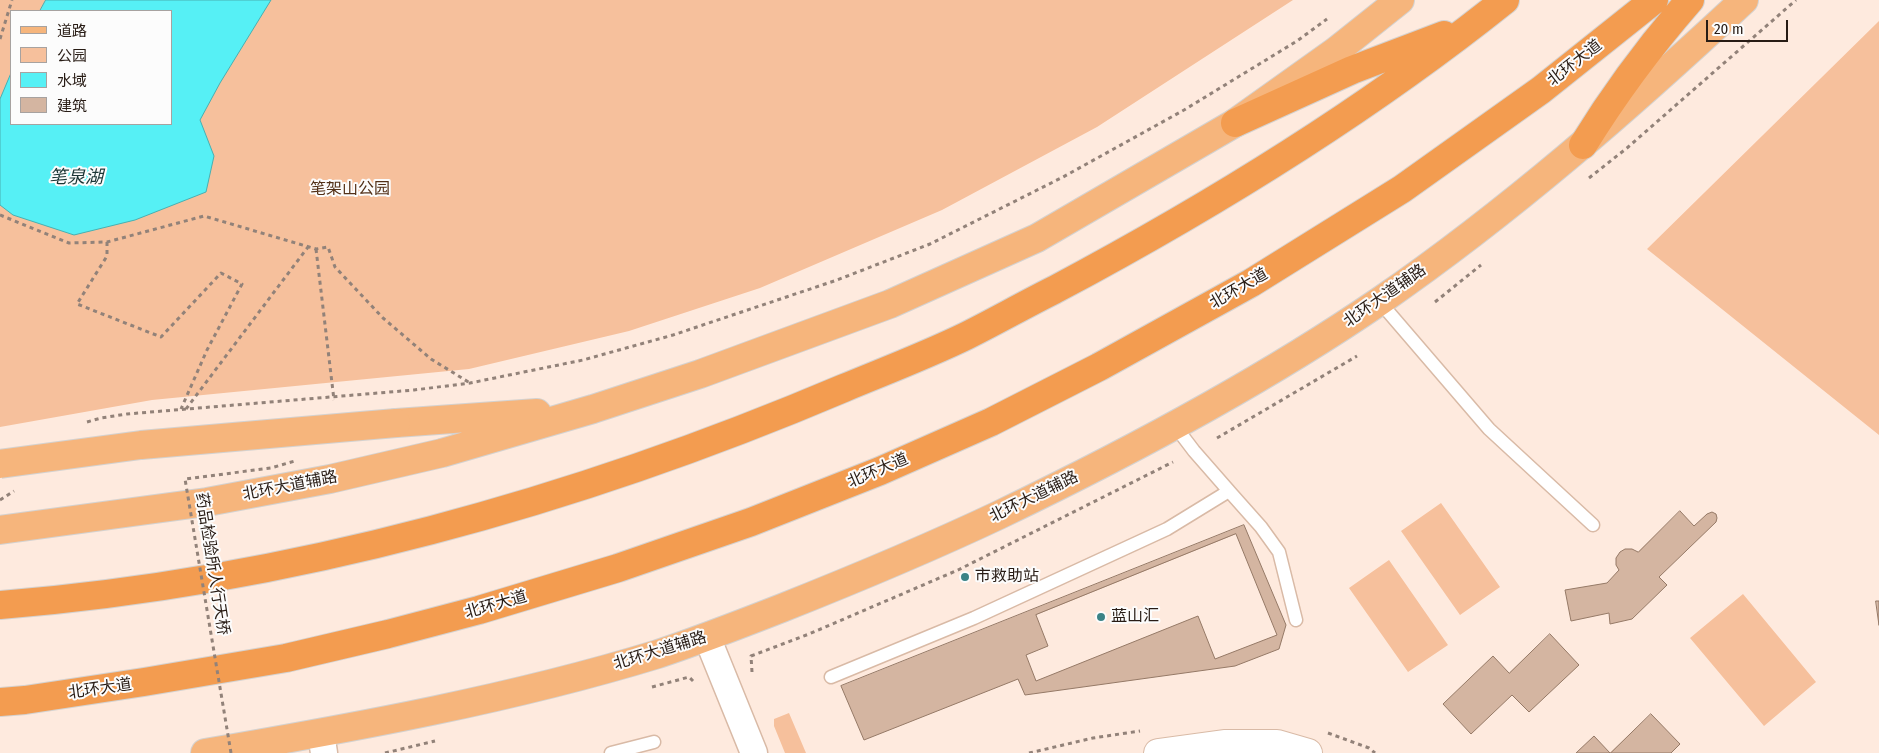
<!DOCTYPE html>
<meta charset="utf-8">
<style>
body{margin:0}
#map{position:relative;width:1879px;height:753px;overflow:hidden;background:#feeade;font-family:"Fira Sans Condensed","Noto Sans SC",sans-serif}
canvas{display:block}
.legend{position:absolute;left:10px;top:10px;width:162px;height:115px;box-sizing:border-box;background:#fcfcfc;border:1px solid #a7a2a0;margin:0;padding:6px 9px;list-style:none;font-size:15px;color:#281c15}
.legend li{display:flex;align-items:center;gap:10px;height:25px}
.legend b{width:25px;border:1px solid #a7a2a0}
.scale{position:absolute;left:1706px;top:20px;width:82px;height:22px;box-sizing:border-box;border:2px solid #281c15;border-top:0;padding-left:6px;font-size:15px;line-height:18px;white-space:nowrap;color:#281c15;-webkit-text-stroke:4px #fcfcfc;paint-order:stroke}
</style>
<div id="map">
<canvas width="1879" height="753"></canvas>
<ul class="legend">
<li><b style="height:6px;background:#f6b57c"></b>道路</li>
<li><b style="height:14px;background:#f6c09c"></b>公园</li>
<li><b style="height:14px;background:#56f0f5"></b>水域</li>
<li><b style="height:14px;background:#d4b5a1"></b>建筑</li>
</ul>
<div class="scale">20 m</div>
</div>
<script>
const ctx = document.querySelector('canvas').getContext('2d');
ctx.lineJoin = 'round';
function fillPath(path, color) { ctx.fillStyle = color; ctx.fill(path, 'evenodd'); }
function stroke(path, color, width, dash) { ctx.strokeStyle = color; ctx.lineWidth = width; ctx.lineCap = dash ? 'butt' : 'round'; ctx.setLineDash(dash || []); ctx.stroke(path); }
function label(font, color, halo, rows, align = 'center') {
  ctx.font = font + ' "Fira Sans Condensed","Noto Sans SC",sans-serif'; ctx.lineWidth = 4; ctx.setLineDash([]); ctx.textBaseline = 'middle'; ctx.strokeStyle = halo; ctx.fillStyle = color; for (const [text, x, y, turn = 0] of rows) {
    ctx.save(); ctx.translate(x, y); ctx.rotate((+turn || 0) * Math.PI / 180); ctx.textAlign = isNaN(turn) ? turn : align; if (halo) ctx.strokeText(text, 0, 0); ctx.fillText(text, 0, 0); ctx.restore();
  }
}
const green = new Path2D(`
 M0,0h1293l-196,127 -155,83 -182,78 -131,43 -160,38 -317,31 -152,27zM11,11h160v113h-160z
 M1879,21v414l-232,-186z
 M1441,503l59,84 -40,28 -59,-84z
 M1389,560l59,85 -40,27 -59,-84z
 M1743,594l73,88 -52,44 -74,-88z
 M789,713l17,40h-21l-11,-27v-7z`);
const water = new Path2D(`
 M46,0h225l-51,83 -20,37 14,36 -8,36 -71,28 -61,15 -61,-20 -13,-10v-106l11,-26v51h160v-113h-131z`);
const building = new Path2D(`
 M1680,511l14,15 13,-12 5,-2 4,2 1,4 -1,4 -57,55 8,8 -35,34 -22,5 -1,-11 -38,8 -6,-31 42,-7 12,-13 -3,-5v-7l4,-6 5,-3h7l6,3z
 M1244,525l42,100 -7,24 -44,17 -210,29 -7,-16 -154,61 -23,-54z
 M1236,534l41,101 -62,24 -17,-43 -162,65 -10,-26 22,-9 -12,-31z
 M1876,601h3v24z
 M1550,634l29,31 -50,47 -17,-17 -41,39 -28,-30 50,-48 16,17z
 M1651,714l29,30 -9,9h-95l18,-17 16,17z`);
const path = new Path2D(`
 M0,39l12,-39
 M1589,178l38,-30 169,-148
 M0,215l69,28 38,-1 97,-26 112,33 12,-2 7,20 48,51 48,41 39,24
 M107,242v14l-30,48 84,33 60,-64 21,11 -35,66 -26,59
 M1435,302l46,-37
 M186,409l122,-162
 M87,422l14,-4 26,-4 287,-24 56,-7 113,-23 90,-25 164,-55 93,-36 133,-67 121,-67 113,-69 30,-22
 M1217,438l140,-82
 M0,500l14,-9
 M752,672l-1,-16 58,-22 149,-64 215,-108
 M652,687l37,-10 6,6
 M1328,733l41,15 6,5
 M385,753l50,-12
 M1029,753l64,-15 47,-7`);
const service = new Path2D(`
 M1379,301l110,128 104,96
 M1229,491l32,36 18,25 17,68
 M831,677l143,-59 193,-89 62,-38 -35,-40 -19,-25
 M611,753l43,-11`);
const minor = new Path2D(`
 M707,637l47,116
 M321,733l3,20`);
const tertiary = new Path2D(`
 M1158,753l66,-9h53l31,9`);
const primary = new Path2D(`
 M396,423l141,-10
 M0,530l207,-28 123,-23 112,-26 151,-44 107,-35 190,-70 147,-66 198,-115 101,-72 64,-51
 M205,753c152,-26 306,-54 453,-99 42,-14 83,-30 124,-46 73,-29 145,-59 217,-93 131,-63 261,-132 381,-214 130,-90 249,-194 364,-301`);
const trunk = new Path2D(`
 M1235,123l117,-53 92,-35
 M1583,145c32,-52 67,-99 107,-145
 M0,605c290,-23 578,-104 844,-217 41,-17 83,-33 122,-52 30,-15 58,-31 88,-46 158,-84 311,-178 451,-290
 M0,702l25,-2 119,-18 142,-24 102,-24 91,-24 139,-42 133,-46 129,-51 111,-49 108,-55 152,-84 151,-94 139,-99 113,-90`);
const pathBridge = new Path2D(`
 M316,249l18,151
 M231,753l-46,-274 86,-11 24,-7`);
const primaryBridge = new Path2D(`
 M0,464l141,-19 255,-22`);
const markers = [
 [965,577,5,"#3b8386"],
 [1101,617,5,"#3b8386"]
];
const streetNames = [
 ["北环大道",1575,63,-38],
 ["北环大道",1239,289,-30],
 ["北环大道辅路",1385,296,-35],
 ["北环大道",878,471,-23],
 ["北环大道辅路",290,486,-11],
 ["北环大道辅路",1034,497,-26],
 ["药品检验所人行天桥",212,564,81],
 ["北环大道",496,605,-16],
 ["北环大道辅路",660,651,-17],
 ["北环大道",100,689,-8]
];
const parkNames = [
 ["笔架山公园",350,190]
];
const poiNames = [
 ["市救助站",975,577],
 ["蓝山汇",1111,617]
];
const waterNames = [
 ["笔泉湖",76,178]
];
fillPath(green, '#f6c09c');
fillPath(water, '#56f0f5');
stroke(water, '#48b0b2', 1);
fillPath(building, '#d4b5a1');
stroke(building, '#957966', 1);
stroke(service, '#d9baa6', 15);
stroke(minor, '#d9baa6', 29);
stroke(tertiary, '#d9baa6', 30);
stroke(primary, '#d4d2d0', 30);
stroke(trunk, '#d4d2d0', 30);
stroke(path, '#928279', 3, [4, 4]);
stroke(service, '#fff', 12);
stroke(minor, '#fff', 26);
stroke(tertiary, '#fff', 28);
stroke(primary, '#f6b57c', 28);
stroke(trunk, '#f39c50', 28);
stroke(primaryBridge, '#d4d2d0', 30, []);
stroke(pathBridge, '#928279', 3, [4, 4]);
stroke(primaryBridge, '#f6b57c', 28);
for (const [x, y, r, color] of markers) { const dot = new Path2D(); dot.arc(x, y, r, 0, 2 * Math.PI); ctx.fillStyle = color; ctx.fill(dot); stroke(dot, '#fcfcfc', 2); }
label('16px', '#281c15', '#fcfcfc', streetNames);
label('16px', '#533118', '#fcfcfc', parkNames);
label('16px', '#281c15', '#fcfcfc', poiNames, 'left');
label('italic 18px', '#1b3535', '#fcfcfc', waterNames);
</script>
